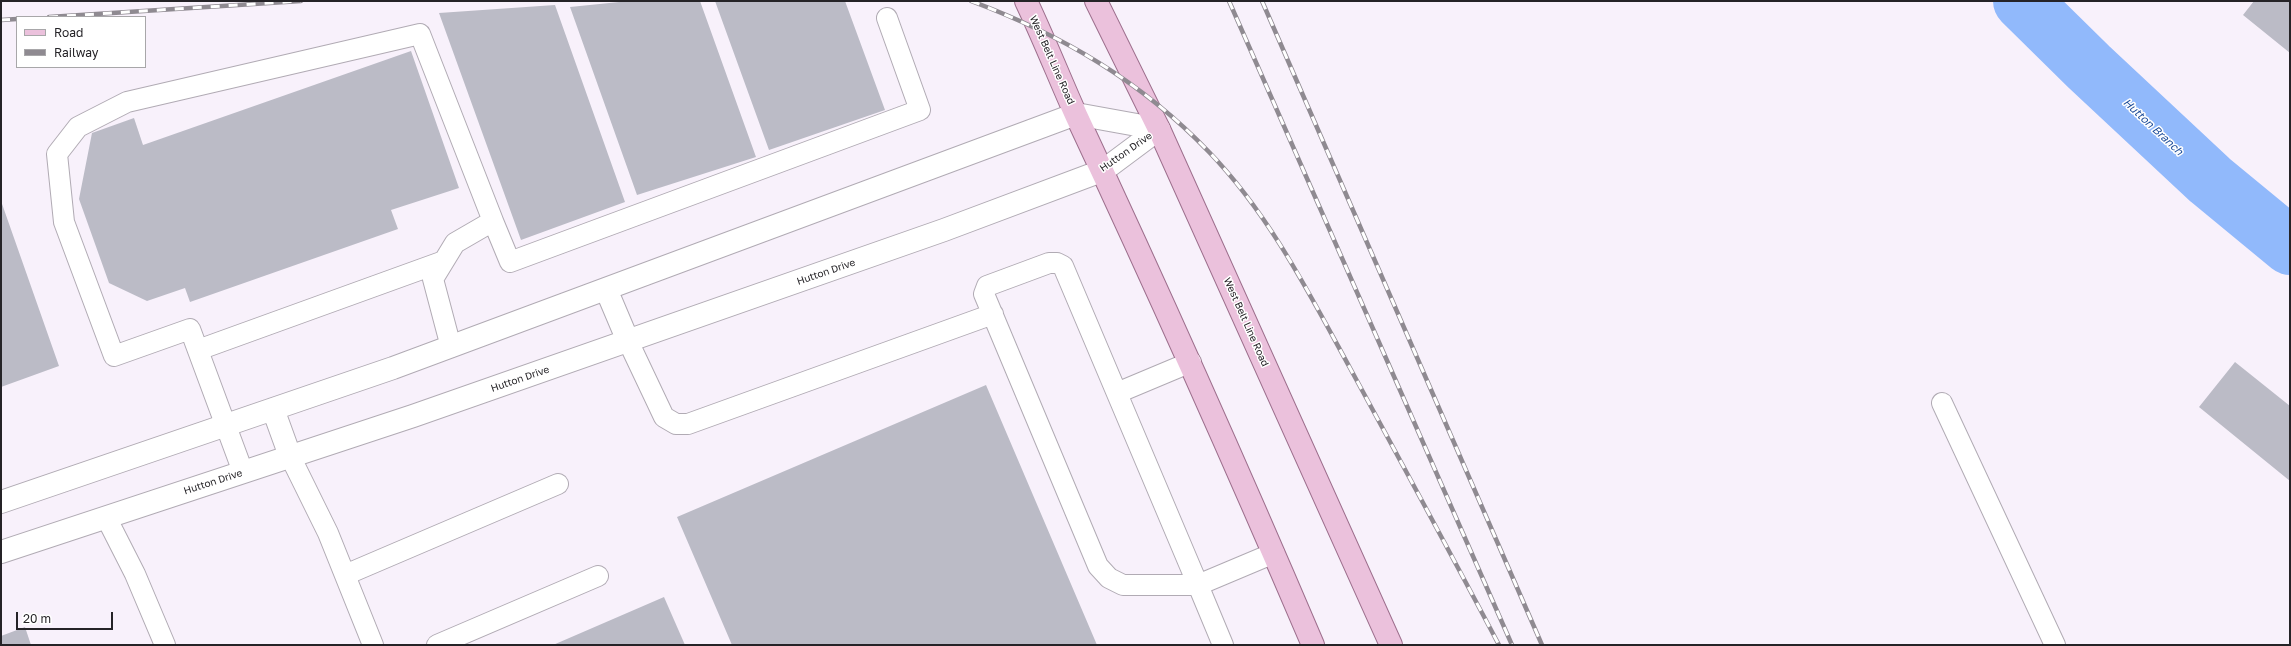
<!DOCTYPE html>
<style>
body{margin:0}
#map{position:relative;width:2291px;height:646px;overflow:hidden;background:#f8f1fb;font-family:"Golos Text",sans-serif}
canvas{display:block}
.frame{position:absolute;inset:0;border:2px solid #252327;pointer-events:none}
.legend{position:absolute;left:16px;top:16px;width:130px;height:52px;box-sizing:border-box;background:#fff;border:1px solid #a8a7a9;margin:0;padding:5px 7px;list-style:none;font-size:12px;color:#252327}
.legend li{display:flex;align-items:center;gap:8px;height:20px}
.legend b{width:20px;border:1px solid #a8a7a9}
.scale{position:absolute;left:16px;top:612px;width:97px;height:18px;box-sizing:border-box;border:2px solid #252327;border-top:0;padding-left:5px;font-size:12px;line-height:14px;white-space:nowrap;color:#252327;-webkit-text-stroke:3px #fff;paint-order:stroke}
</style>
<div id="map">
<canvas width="2291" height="646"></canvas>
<div class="frame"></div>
<ul class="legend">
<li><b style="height:5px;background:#ebc1dc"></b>Road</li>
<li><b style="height:5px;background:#8f8a91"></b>Railway</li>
</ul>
<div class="scale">20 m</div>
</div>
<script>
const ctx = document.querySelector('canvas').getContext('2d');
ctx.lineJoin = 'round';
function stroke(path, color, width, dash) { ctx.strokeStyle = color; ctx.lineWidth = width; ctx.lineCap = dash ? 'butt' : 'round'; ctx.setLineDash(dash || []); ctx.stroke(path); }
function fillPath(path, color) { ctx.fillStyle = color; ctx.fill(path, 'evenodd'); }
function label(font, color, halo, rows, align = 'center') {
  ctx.font = font + ' "Golos Text",sans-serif'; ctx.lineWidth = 3; ctx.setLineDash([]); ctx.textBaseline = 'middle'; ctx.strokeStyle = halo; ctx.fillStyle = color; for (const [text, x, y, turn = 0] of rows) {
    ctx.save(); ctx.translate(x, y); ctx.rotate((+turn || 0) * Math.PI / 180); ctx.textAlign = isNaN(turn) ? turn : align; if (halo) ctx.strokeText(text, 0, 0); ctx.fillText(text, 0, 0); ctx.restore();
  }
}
const river = new Path2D(`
 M2022,1l67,66 121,113 80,66`);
const building = new Path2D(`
 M629,1h71l56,156 -119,38 -67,-188z
 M715,1h130l40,109 -116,40z
 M2254,1h36v52l-47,-38z
 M555,5l70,197 -104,38 -82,-227z
 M411,51l48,137 -68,22 7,19 -208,73 -5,-14 -38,13 -38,-18 -30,-84 13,-66 42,-15 9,27z
 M1,201l58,165 -58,21z
 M2235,362l55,44v75l-91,-74z
 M986,385l111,260h-365l-55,-128z
 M664,597l21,48h-132z
 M25,627l6,18h-30v-9z`);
const service = new Path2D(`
 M493,221l17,41 410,-152 -33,-92
 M628,341l36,76 12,7h12l305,-110
 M198,350l246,-89
 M1117,393l74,-31
 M1942,403l113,242
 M290,456l38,77 45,112
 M243,472l-53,-143 -76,27 -50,-134 -7,-68 21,-27 49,-25 293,-68 73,187 -38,22 -22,36 18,68
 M106,517l29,57 30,71
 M345,575l213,-91
 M437,645l161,-69
 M1223,645l-25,-60h-75l-14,-7 -11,-12 -114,-272 3,-8 62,-23h8l6,3 135,319 76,-32`);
const tertiary = new Path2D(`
 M606,289l22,52
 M273,409l17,47
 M1,502l392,-134 683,-254 83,15
 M1,552l412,-136 531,-186 160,-60 55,-41`);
const primary = new Path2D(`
 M1026,1c18,38 33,76 50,114 82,175 161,352 237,530
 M1096,1l63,128 232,516`);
const rail = new Path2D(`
 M971,1c91,34 170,80 238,151 60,62 100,141 141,216 50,92 100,184 149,277
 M1229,1l283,644
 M1262,1l280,644
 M49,17l252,-16
 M1,20l16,-1`);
const streetNames = [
 ["West Belt Line Road",1052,60,66],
 ["Hutton Drive",1126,152,-35],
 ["Hutton Drive",826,272,-19],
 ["West Belt Line Road",1246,322,66],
 ["Hutton Drive",520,379,-19],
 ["Hutton Drive",213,482,-18]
];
const waterNames = [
 ["Hutton Branch",2153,127,43]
];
stroke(river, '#91b9fb', 58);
fillPath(building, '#bbbbc6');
stroke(service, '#b1abb4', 22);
stroke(tertiary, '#b1abb4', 24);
stroke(primary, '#9d6f8d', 24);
stroke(service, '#fff', 20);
stroke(tertiary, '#fff', 22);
stroke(primary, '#ebc1dc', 22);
stroke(rail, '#8f8a91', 4.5);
stroke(rail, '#fff', 3, [9]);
label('10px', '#252327', '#fff', streetNames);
label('italic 11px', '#1f4e9a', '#fff', waterNames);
</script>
